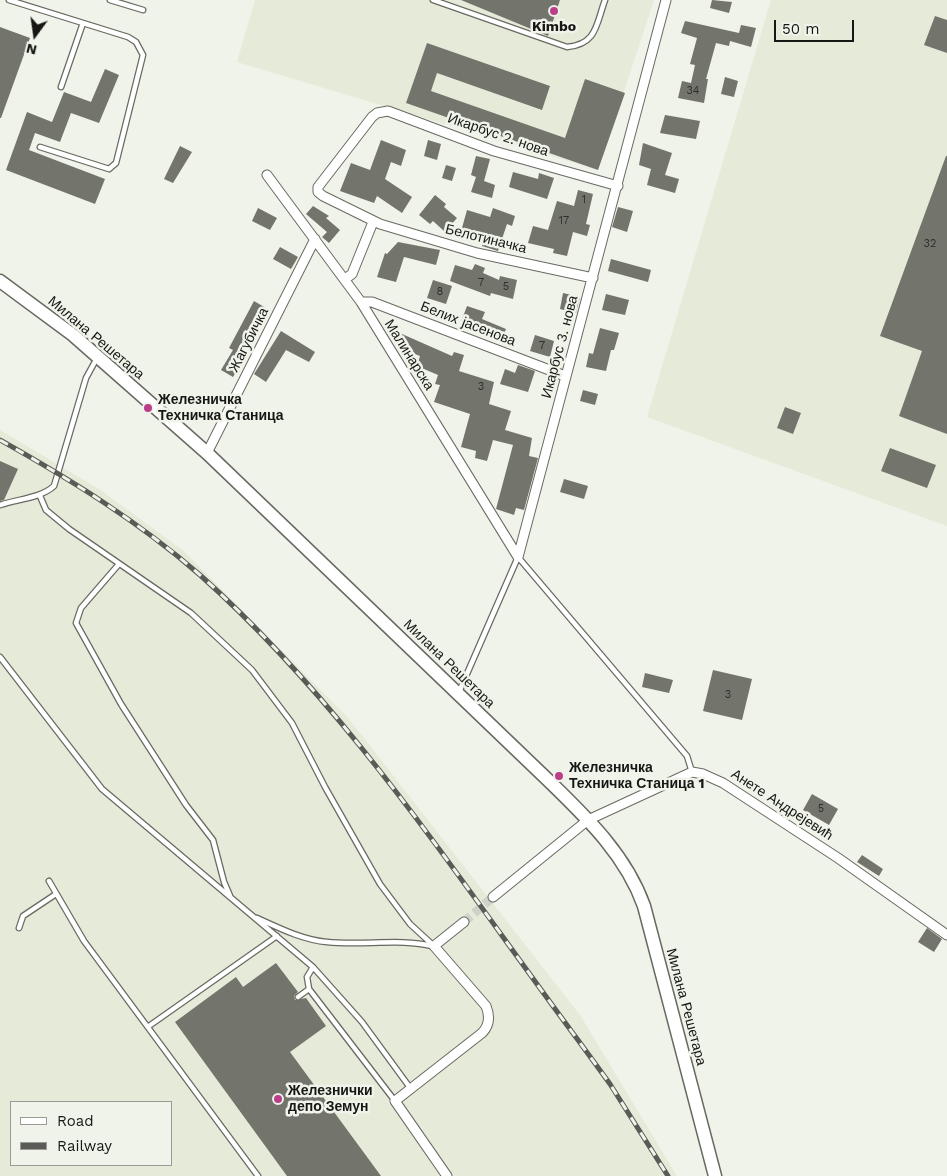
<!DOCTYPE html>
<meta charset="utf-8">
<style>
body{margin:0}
#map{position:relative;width:947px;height:1176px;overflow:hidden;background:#f0f3e9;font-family:"Work Sans",sans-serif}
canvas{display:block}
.legend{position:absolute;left:10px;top:1101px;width:162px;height:65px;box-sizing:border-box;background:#f0f3e9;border:1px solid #999b94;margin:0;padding:6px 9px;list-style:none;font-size:15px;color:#171815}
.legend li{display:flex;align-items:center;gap:10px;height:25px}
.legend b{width:25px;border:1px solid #999b94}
.north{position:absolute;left:10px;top:10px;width:50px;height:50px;-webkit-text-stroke:4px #f0f3e9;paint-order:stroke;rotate:194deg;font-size:14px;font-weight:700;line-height:20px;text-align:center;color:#171815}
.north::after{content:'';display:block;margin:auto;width:18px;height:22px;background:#171815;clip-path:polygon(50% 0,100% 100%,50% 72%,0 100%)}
.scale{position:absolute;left:774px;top:20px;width:80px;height:22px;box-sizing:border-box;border:2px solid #171815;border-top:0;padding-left:6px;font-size:15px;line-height:18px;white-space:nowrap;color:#171815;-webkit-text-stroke:4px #f0f3e9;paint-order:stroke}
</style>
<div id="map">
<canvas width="947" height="1176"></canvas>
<ul class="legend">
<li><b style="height:6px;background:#fff"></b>Road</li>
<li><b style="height:6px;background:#5a5b56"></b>Railway</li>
</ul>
<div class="north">N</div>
<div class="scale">50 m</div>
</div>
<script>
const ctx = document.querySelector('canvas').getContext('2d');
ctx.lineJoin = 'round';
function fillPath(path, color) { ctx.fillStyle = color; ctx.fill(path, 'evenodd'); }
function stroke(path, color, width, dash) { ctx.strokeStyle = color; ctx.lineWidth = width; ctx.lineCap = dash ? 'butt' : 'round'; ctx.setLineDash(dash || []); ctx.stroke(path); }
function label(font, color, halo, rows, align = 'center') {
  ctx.font = font + ' "Work Sans",sans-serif'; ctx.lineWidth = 5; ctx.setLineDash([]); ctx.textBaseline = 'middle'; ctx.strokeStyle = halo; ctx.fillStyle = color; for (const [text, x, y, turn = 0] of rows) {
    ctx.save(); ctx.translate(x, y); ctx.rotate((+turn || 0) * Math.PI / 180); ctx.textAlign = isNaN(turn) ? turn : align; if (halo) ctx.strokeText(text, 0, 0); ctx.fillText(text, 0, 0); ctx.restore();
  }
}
const built = new Path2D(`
 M255,0h399l-56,170 -361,-108z
 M771,0h176v526l-300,-109z
 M0,430l99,59 85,62 165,168 231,296 97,161h-677zM11,1102h160v63h-160z`);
const building = new Path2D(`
 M461,0h99l-12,36z
 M712,0l20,2 -3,11 -19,-5z
 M935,16l12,4v33l-23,-8z
 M685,21l54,12 2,-8 15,3 -5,19 -21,-6 -1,5 -13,-3 -10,36h2l-4,24 -26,-5 4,-17 9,2 4,-18 -5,-1 7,-26 -16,-5z
 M0,27l30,11 -29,80h-1z
 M427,43l123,43 -8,24 -105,-37 -6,18 134,47 20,-59 40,14 -27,77 -192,-67z
 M105,69l14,6 -20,48 -28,-10 -11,29 -25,-9 -6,17 76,29 -10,25 -89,-34 21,-58 25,10 12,-30 27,10z
 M725,77l13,4 -4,16 -13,-3z
 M665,115l35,6 -4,18 -36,-6z
 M381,140l25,10 -5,16 -10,-4 -6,17 27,18 -10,16 -25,-17 -3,7 -34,-12 11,-28 19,7z
 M428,140l13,4 -4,16 -13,-4z
 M643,143l29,10 -7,22 14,4 -4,14 -28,-8 4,-16 -12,-4z
 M180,146l12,6 -19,31 -9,-4z
 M476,156l14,3 -6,22 11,4 -3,13 -21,-6 5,-15 -5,-2z
 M946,156h1v278l-48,-18 23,-65 -42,-15z
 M446,165l10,3 -4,13 -10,-3z
 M513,172l25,7 1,-6 15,5 -7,21 -38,-12z
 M578,190l15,4 -7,30 4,1 -3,11 -14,-4 -6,24 -14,-3 1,-4 -26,-6 5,-17 15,4 9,-29 17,5z
 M435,195l11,9 -2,3 13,11 -12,14 -12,-11 -3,3 -11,-9z
 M313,206l16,10 -3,2 14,12 -11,13 -7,-6 5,-5 -21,-18z
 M618,207l15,4 -6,21 -15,-5z
 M258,208l19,10 -7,12 -18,-9z
 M493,208l22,8 -3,10 -5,-2 -9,27 -16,-5 1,-5 -23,-6 7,-25 23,7z
 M398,242l42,8 -4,15 -32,-8 -8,25 -19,-5 8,-24 2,1z
 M280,247l18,10 -7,12 -18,-10z
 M611,259l40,11 -3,12 -40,-11z
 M475,264l10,4 -2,5 16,7 1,-4 17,4 -4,19 -22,-6 -1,3 -40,-15 5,-16 17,5z
 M433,280l19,6 -6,18 -19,-6z
 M563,293l17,4 -4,16 -16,-4z
 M606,294l23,6 -4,15 -23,-5z
 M254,301l12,7 -27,48 5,3 -11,18 -12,-7 12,-20 -4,-2z
 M467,306l18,6 -3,7 24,10 -5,12 -16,-6 2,-4 -26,-9z
 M600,328l19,5 -5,17h-3l-5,21 -20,-4 3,-14 4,1z
 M281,331l34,21 -6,10 -23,-12 -20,32 -12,-8z
 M402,334l50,22 2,-4 10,3 -5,16 35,11 -5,22 22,7 -6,19 27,8 -3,18 9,2 -14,52 -8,-2 -2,7 -18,-6 17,-64 -20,-5 -6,21 -12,-3 1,-7 -15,-4 9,-33 -36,-12 6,-17 -5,-1 3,-9 -21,-9 3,-10 -23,-9z
 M535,335l19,6 -4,16 -20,-6z
 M518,365l17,6 -7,21 -28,-8 5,-15 10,4z
 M583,390l15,4 -3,11 -15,-4z
 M785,407l16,6 -8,21 -16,-6z
 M890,448l46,17 -9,23 -46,-17z
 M0,461l18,8 -14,31 -4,1z
 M564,479l24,7 -4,13 -24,-7z
 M713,670l39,9 -10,41 -39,-9z
 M645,673l28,7 -4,13 -27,-6z
 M812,794l26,15 -9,16 -26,-15z
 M862,855l21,14 -4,7 -22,-14z
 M927,928l15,11 -8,13 -16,-10z
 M276,963l22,29 -4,4 1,4 11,-2 20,28 -36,26 91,124h-94l-112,-154 61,-45 7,10z`);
const streetTunnel = new Path2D(`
 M464,922l29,-25`);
const lane = new Path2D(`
 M9,0l119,37 8,5 7,13 -27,108 -7,6 -69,-22
 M110,0l33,10
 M433,0l134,47c30,-3 29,-22 38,-47
 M61,87l22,-64
 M40,496l6,14 23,19 122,84 61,57 40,53 33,64 55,97 30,40 24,22
 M0,505c18,-6 41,-7 54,-19l32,-108 11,-20
 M119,564l-38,44 -5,15 45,81 65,101 27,35 11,42 6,14
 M0,657l102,132 211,178 49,55 49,67
 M459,692l59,-135 169,199 5,16
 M49,881l35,60 174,235
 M257,918c22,10 46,22 70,24 34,4 74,-4 105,4
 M19,928l4,-12 33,-22
 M313,967l-6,10 2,12 86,112
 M298,997l11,-8
 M149,1026l128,-90`);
const street = new Path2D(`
 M267,175l94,127 157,255
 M593,278l-116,-25 -97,-29 -57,-28 -5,-4v-5l54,-70 5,-4 11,-2 106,40 124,35
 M345,279l7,-5 21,-52
 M361,302h11l193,74
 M207,453l108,-214
 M518,557l148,-557
 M493,897l95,-77 104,-48 11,2 20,9 115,75 109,77
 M447,1176l-52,-75 87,-68c8,-8 8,-17 4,-27l-52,-60 30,-24`);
const secondary = new Path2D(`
 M0,281l73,54 134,118 342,328c38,37 77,74 95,125l71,270`);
const rail = new Path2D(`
 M0,440c71,40 138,81 200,135 150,134 259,305 378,465l32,44 58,92`);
const markers = [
 [554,11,5,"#bb3e8b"],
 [148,408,5,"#bb3e8b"],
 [559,776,5,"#bb3e8b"],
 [278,1099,5,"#bb3e8b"]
];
const numberNames = [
 ["34",693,91],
 ["1",584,200],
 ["17",564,221],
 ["32",930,244],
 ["7",481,283],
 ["5",506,287],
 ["8",440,292],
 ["7",542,346],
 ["3",481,387],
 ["3",728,695],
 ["5",821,809]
];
const poiNames = [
 ["Kimbo",554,27,"center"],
 ["Железничка",158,400],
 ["Техничка Станица",158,416],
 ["Железничка",569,768],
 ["Техничка Станица 1",569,784],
 ["Железнички",288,1091],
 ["депо Земун",288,1107]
];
const streetNames = [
 ["Икарбус 2. нова",498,135,19],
 ["Белотиначка",486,239,14],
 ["Белих јасенова",468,324,21],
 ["Милана Решетара",96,338,40],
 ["Жагубичка",249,340,-63],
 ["Икарбус 3. нова",560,347,-75],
 ["Малинарска",409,355,58],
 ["Милана Решетара",449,664,44],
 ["Анете Андрејевић",782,805,33],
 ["Милана Решетара",686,1007,75]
];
fillPath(built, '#e5ead9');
fillPath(building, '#73756c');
stroke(streetTunnel, '#cfd2c9', 9, [9, 4.5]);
stroke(lane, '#686a62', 7);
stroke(street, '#686a62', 11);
stroke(secondary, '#686a62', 15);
stroke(lane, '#fff', 4.5);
stroke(street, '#fff', 9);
stroke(secondary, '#fff', 12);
stroke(rail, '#5a5b56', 5);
stroke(rail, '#f0f3e9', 3, [9]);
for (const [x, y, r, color] of markers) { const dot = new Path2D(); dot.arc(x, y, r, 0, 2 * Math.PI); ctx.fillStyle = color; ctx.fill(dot); stroke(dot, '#f0f3e9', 2); }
label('11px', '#2e2f2b', null, numberNames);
label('bold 14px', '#171815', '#f0f3e9', poiNames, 'left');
label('14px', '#171815', '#f0f3e9', streetNames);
</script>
